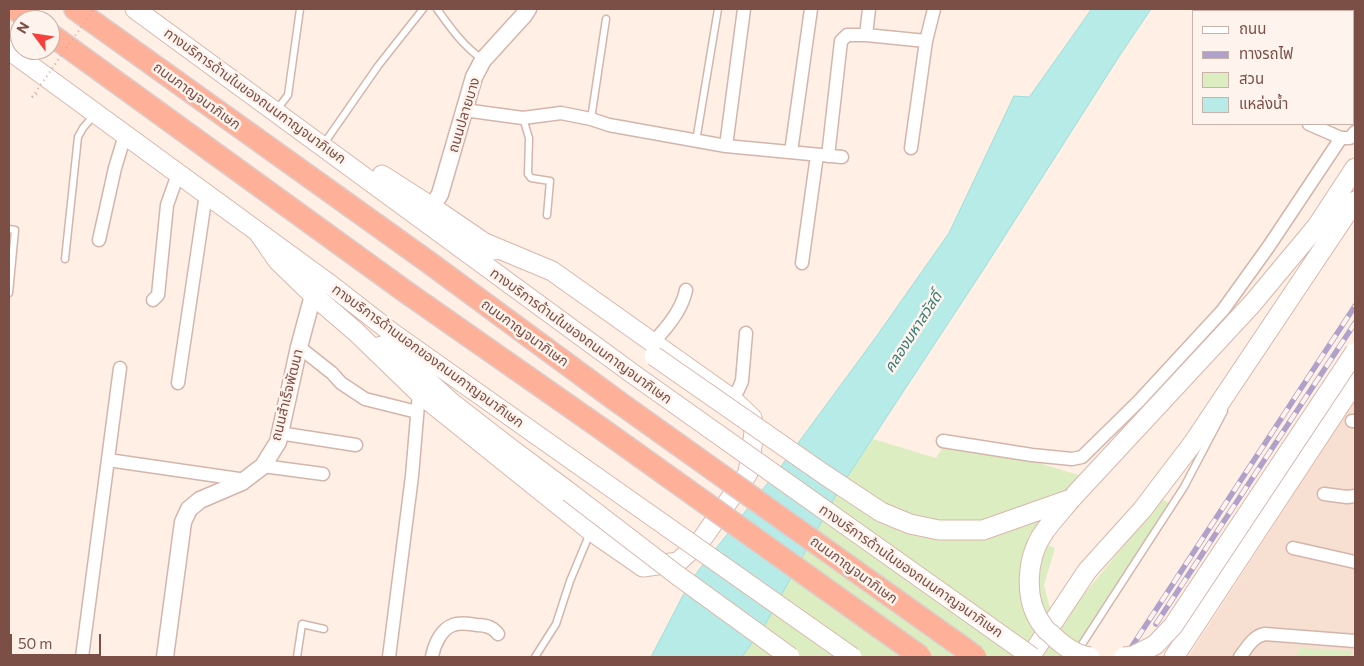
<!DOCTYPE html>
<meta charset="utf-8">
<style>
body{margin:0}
#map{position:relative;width:1364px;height:666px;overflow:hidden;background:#ffefe4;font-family:Commissioner,"Noto Sans Thai",sans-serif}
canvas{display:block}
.frame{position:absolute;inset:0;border:10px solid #7b4e46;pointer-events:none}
.legend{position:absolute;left:1192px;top:10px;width:162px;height:115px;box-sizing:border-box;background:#fff4ed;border:1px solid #cab2aa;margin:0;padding:6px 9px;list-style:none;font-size:15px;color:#7b4e46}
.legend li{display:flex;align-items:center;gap:10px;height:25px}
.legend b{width:25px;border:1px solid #cab2aa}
.north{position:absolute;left:10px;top:10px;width:50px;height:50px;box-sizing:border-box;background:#fff4ed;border:1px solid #cab2aa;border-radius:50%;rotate:301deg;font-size:14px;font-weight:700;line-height:20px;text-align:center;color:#7b4e46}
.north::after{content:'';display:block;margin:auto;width:18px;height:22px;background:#f6403c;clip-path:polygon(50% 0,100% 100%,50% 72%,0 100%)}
.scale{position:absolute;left:10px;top:634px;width:91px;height:22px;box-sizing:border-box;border:2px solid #7b4e46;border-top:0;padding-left:6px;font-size:15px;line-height:18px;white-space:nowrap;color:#7b4e46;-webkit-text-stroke:4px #fff4ed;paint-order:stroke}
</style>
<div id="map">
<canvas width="1364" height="666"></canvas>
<div class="frame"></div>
<ul class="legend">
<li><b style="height:6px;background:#fff"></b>ถนน</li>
<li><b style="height:6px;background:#afa1ca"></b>ทางรถไฟ</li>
<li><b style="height:14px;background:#dceec1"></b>สวน</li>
<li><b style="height:14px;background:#b6ebe8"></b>แหล่งน้ำ</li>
</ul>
<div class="north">N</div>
<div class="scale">50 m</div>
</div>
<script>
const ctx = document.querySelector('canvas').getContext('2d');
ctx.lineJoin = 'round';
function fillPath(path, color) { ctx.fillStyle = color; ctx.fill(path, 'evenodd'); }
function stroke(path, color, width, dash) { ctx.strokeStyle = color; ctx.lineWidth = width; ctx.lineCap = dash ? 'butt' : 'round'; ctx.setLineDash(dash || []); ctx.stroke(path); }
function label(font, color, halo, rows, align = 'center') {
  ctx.font = font + ' Commissioner,"Noto Sans Thai",sans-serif'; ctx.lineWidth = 5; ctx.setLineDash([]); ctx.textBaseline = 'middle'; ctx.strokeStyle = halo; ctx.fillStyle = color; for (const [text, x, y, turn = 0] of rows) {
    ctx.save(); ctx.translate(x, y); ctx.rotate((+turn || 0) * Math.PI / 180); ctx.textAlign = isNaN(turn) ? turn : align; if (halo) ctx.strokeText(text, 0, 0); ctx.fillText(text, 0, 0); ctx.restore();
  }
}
const residential = new Path2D(`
 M1355,400v257h-167z`);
const green = new Path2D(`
 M873,439l63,19 7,-11 96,16 43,13 -54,61 27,11 -11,37 7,27 -26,45h-283l23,-32 75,-137z
 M1162,499l7,4 -100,154h-27l39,-59z
 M1300,648l52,3 -1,6h-56z`);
const water = new Path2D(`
 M1092,9h59l-31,46 -135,212 -145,221 -75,137 -23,32h-91l40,-77 91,-115 94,-128 73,-104 65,-137 15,1z`);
const path = new Path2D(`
 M32,97l8,-5`);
const service = new Path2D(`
 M437,9c13,18 26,37 45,50
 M276,111l12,-16 12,-86
 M523,118l6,20 -1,36 3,4 19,3 -3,34
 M591,119l15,-100
 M696,141l22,-132
 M323,145l55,-79 45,-57
 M9,229l6,1 -6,63
 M65,259l13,-122 5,-9 12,-14
 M1077,652l107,-165 40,-76
 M297,657l5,-33 22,5
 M535,657l21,-33 14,-43 20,-48`);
const minor = new Path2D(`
 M1259,11l1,-2
 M866,35l3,-26
 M464,110l59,8 38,-5 30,6 18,6 117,21 116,11
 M1309,124l32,14h9l5,-6
 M726,146l18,-137
 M911,148l15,-107 8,-32
 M791,152l20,-143
 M828,156l13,-115 6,-6h19l60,6
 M99,240l16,-72 10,-33
 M802,263l15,-108
 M153,300l5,-5 9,-90 11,-31
 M653,342c15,-15 29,-32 33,-52
 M299,347l33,26 9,10 24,16 52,13
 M178,383l28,-189
 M731,398l7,-8 4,-9 4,-48
 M1352,421h3
 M279,433l77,12
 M943,441l89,14 40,4 10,-2 57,-56 84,-91 46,-64 72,-108
 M108,460l131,19 3,3
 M263,466l60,8
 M1324,494l23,3 8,-1
 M1293,548l62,14
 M82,657l38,-289
 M389,657l23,-181 7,-83
 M432,657c2,-12 9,-28 21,-32 7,-3 17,-1 24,0 9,0 16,2 21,9
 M1240,657c7,-9 13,-21 25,-23l90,7`);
const tertiary = new Path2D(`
 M432,207l8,-13 34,-117 9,-17 41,-45 4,-6
 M165,657l18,-135 6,-13 11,-9 42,-18 21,-16 15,-24 21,-95 14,-52`);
const secondary = new Path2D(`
 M135,9l498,365
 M9,50l323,236 59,46 184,130
 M382,175l50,32 63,43
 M258,232l20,29 35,34 43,37 63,61 172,138 52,36 35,-5 22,-20 48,-69 6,-40 -2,-15 -21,-20 -179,-127 -67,-28
 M381,346l17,9 19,16 35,32 58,45 59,44
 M1071,499l181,-195 65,-78 38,-58
 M1030,657l57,-86 55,-61 51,-67 162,-242
 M1174,657l181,-275`);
const trunk = new Path2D(`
 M15,9l16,11
 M75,9l352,252 190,140
 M50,34l356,258 193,135`);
const rail = new Path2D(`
 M1156,624l199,-301
 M1125,657l230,-351`);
const pathBridge = new Path2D(`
 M32,97l62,-88`);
const secondaryBridge = new Path2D(`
 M654,356l171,119 56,37 29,12 29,6h44l88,-31
 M633,374l399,283
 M575,462l277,195
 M569,492l108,83 113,82
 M1071,499c-9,11 -19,22 -27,33 -18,26 -21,68 -1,94 2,3 5,6 8,8 11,11 24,21 39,23
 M1124,657l9,-1 22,-11 18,-19 182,-274`);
const trunkBridge = new Path2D(`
 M617,401l359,256
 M599,427l322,230`);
const streetNames = [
 ["ถนนกาญจนาภิเษก",197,96,36],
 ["ทางบริการด้านในของถนนกาญจนาภิเษก",255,96,36],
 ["ถนนปลายบาง",464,115,-73],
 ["ถนนกาญจนาภิเษก",525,333,36],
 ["ทางบริการด้านในของถนนกาญจนาภิเษก",581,336,36],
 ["ทางบริการด้านนอกของถนนกาญจนาภิเษก",428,356,36],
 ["ถนนสำเร็จพัฒนา",287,395,-76],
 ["ถนนกาญจนาภิเษก",854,570,36],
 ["ทางบริการด้านในของถนนกาญจนาภิเษก",911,571,35]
];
const waterNames = [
 ["คลองมหาสวัสดิ์",913,332,-57]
];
fillPath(residential, '#f7dfd2');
fillPath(green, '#dceec1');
fillPath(water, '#b6ebe8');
stroke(water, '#9bdedb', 1);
stroke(service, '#d4b5ab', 9);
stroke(minor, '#d4b5ab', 15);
stroke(tertiary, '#d4b5ab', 19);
stroke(secondary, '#dab6ab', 21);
stroke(trunk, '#dacdcb', 24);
stroke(path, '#dda79b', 2, [1, 4]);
stroke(service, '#fff', 6);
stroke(minor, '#fff', 12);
stroke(tertiary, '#fff', 16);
stroke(secondary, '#fff', 19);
stroke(trunk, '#ffb098', 21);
stroke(rail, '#afa1ca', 5.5);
stroke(rail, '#fff4ed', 4, [11]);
stroke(secondaryBridge, '#dab6ab', 21, []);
stroke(trunkBridge, '#dacdcb', 24, []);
stroke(pathBridge, '#dda79b', 2, [1, 4]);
stroke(secondaryBridge, '#fff', 19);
stroke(trunkBridge, '#ffb098', 21);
label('14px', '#7b4e46', '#fff4ed', streetNames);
label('italic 15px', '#357a77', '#fff4ed', waterNames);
</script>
